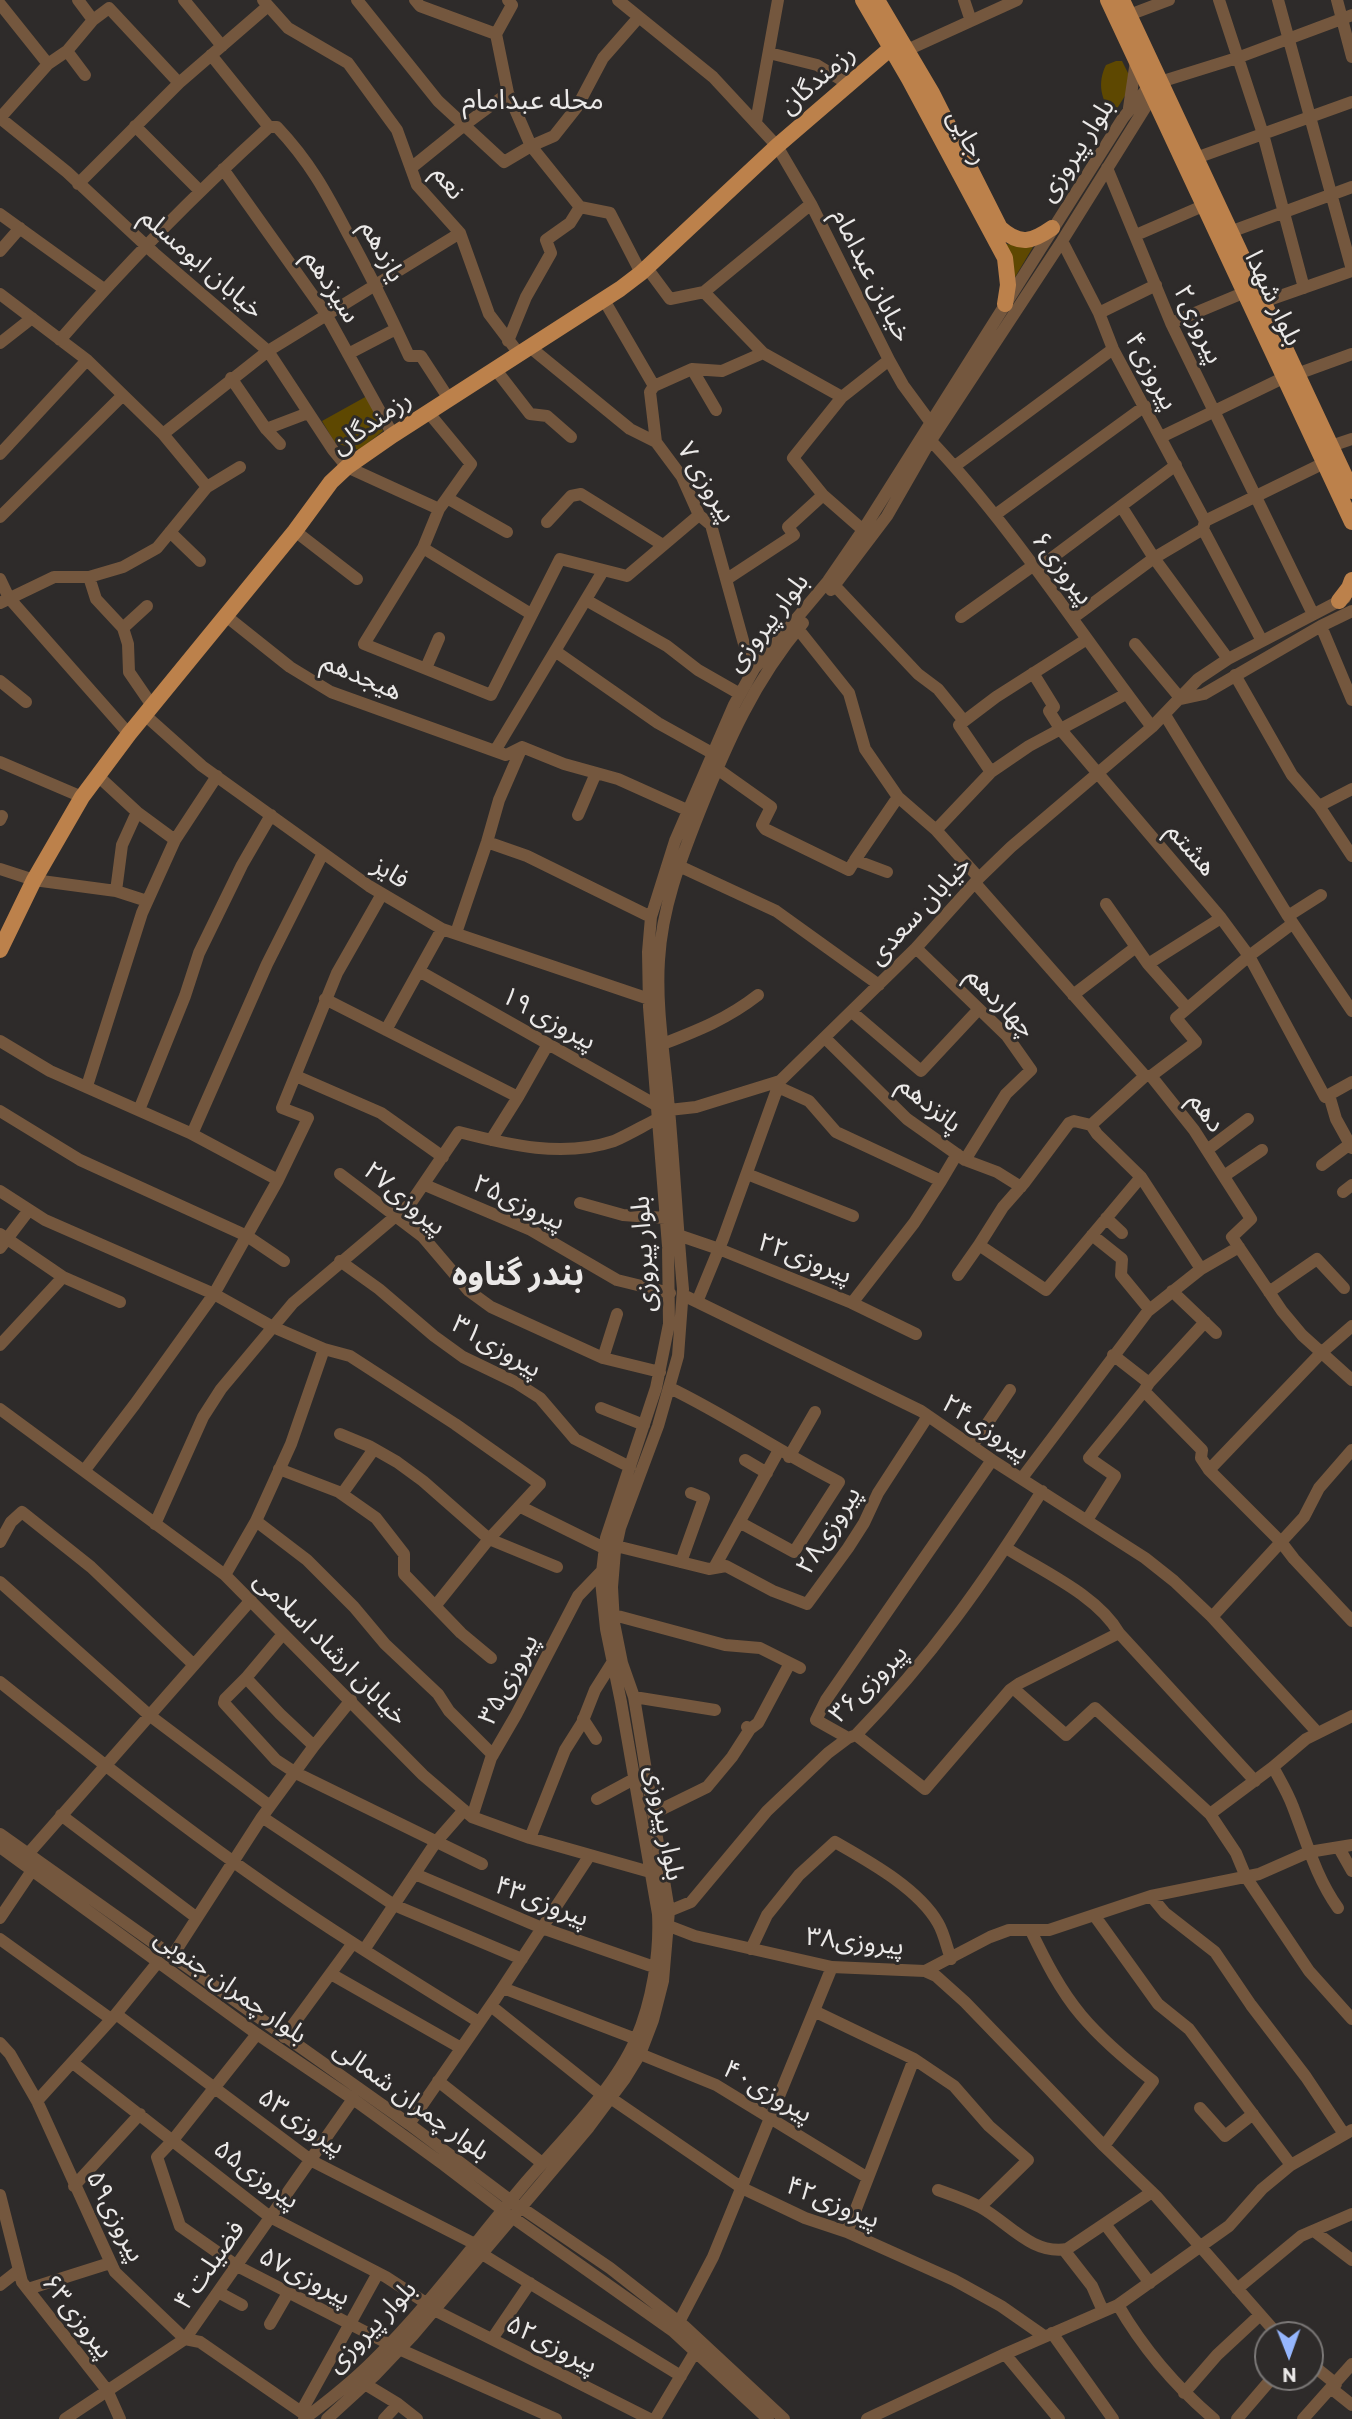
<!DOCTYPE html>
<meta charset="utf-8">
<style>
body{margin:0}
#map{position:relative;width:1352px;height:2419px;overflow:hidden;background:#2e2b2a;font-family:Commissioner,sans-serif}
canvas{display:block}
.north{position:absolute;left:1254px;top:2321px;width:70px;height:70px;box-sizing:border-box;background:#2e2b2a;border:2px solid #7a7776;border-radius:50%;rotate:179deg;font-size:19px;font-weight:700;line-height:28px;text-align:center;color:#ebe9e8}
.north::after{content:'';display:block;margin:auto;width:24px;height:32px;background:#95b6fd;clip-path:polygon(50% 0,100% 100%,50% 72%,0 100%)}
</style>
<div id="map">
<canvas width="1352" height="2419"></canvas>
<div class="north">N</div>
</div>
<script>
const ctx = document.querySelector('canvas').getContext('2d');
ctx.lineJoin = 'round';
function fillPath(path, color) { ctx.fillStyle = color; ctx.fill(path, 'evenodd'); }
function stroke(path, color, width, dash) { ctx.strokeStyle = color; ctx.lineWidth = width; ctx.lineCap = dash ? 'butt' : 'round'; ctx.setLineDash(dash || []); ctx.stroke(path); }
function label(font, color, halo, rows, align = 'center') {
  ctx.font = font + ' Commissioner,"Noto Sans Arabic",sans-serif'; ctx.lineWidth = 6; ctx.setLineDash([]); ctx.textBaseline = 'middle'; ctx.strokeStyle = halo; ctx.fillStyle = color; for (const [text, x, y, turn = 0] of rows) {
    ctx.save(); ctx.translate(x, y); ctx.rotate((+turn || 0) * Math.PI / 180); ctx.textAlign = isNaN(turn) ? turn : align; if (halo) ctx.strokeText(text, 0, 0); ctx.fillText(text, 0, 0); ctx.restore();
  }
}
const green = new Path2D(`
 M1116,61h6l11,22 -20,32c-12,-15 -16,-32 -7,-50z
 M1006,244l27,3 -19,32z
 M367,396l16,35 -24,19 -24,-7 -13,-22z`);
const minor = new Path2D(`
 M78,0l15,20 16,-12 70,75 -101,101
 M184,0l38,46
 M263,0l25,28 60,35 49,67 20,55 43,48 29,81 31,41
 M357,0l81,101 66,61 27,-16 23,-10 23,-29 26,-49 36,-41
 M415,0l5,6 76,28
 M618,0l95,77 64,69 34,58 78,156 14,25 28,38
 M964,0l7,21
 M1219,0l44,134 41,154
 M1278,0l74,270
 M1337,0l15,57
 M0,4l48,60
 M1129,15l40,-15
 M496,34l12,59 23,53 49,61 30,6 31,60
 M496,34l16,-29 -4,-5
 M907,50l110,-50
 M67,51l18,24
 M769,53l48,12 31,19
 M1160,82l77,-24 115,-43
 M179,83l89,-77
 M1129,108l7,-47
 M0,118l67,54 87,81 114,98 65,99 14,17 92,42
 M0,118l48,-54 19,-13 26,-31
 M756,122l22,-122
 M135,126l64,64
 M269,127h8c33,35 49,65 71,107 22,40 42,81 61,122h12l28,43
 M1196,158l156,-56
 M411,168l52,-42 45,-33
 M1107,168l64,155 142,291
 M223,169l103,145 67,121
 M0,214l104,75
 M1230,232l122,-45
 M1136,235l76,-33
 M1062,241l37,72 14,36 92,172
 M0,251l20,-23
 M647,268l23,31 34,-7 107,-88
 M704,292l59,61
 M0,294l87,66 76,74 44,53
 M604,300l50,86
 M1263,302l89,-31
 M1099,313l57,-28
 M1171,323l72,-30
 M60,340c66,-76 134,-145 209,-213l-58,-72
 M508,341l18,-44 25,-44 -5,-13 24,-17 10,-16
 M0,343l32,-25
 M531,348l99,81 26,13 26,35 17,38 12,10 33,119 16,17
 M348,354l48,-25
 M692,369l24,41
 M496,370l34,44 17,2 24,21
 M1297,374l55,-20
 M231,378l35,51 14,15
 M842,397l-49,61 30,37 40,35
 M428,412l43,52 -24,34
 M266,429l42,-16
 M163,434l105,-83 192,-118
 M1161,437l124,-60
 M931,441c83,88 148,191 221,286
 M656,442l-6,-50 4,-6 38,-17 30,2 41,-18 79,44 47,-37
 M1331,446l21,-7
 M0,454l87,-94
 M955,466l158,-117
 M1121,506l33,52 74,101
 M995,515l150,-109
 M0,517l122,-121
 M1205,521l119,-58
 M547,522l24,-26 10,-2 82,51
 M1203,529l59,112
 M295,531l62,48
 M170,532l30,29
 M507,532l-60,-34 -8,11 -16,39 -59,96 127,51 69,-136 67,17 72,-61
 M423,548l108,66
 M1037,569l139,-104
 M89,577l7,22 27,29 5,16 1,28 24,35
 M0,579l9,19 120,136
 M727,579l67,-44 -6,-8 35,-32
 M835,586l83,88 20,15 26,32
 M831,590l56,-74 39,-68 136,-207 91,-146
 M586,600l81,46 31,24 42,24
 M0,603l54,-26h35l34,-10 34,-19 50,-61 33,-20
 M226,616l64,51 41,25 175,63 16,-8 42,17 54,15 69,31
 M961,617l73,-52
 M1073,618l81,-60 49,-29 2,-8
 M1321,626l31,74
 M123,628l24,-22
 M798,629l51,64 16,56 33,48 38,33 43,48
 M1135,644l46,55
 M555,651l103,72 54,30
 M426,668l13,-30
 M1033,673l21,34 -5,4 12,19 160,188 28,38 76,141 27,-15
 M1235,675l57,100 27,31 33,50
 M0,681l26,21
 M1181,699l23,-5 117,-68 31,-15
 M1165,715l123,201
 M146,716l56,50 167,120 73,43 207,70
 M495,751l108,-180
 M0,762l82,35
 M716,768l55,39 -9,18 3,4 84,41 6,-10 32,12
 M991,772l-32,-47 37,-28 91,-58
 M98,776l39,36 38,28
 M1319,806l33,-17
 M578,815l18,-42
 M0,820l2,-4
 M936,830l55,-58 38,-26 97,-52
 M487,842l40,14 124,61
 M855,860l43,-63
 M679,866l97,45 103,74
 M0,869l34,11 82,11 31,10
 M975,883l170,193h6l43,54 57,89 -19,18 50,74 20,24 50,45
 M116,891l6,-46 15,-33
 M1321,895l-33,21 64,95
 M1106,904l42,60 73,-46
 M456,933l31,-91 12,-42 23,-53
 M916,948l91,88 24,34 -25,24 -41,66
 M1148,964l39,44
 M419,971l237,134
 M1073,995l63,-48
 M325,999l193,98 30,-53
 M852,1012l69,59 57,-61
 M386,1030l56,-101
 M825,1038l82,81 58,41 32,12 24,15
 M0,1041l50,30 140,62 88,47
 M663,1044c36,-14 64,-25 95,-49
 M296,1076l85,37 62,44
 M1145,1076l-54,49 -17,-4 -5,2 -44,59 -22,25 -24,38 67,45 95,-113 60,92 38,-22
 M1151,1076l45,-34 -20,-24 73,-62 43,-32
 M87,1086l55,-173 33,-73 42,-64
 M778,1087l31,14 27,31 105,49 16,-27
 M1329,1095l7,24 16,29
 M139,1110l46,-114 14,-43 43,-88 29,-50
 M669,1110l27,-3 84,-26 136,-133 63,-70 32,-31 141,-120 46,-48 30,-20 117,-61
 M0,1111l80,49 167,76 37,25
 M1091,1125l6,9 44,43
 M192,1134l75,-170 56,-111
 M491,1140l27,-43
 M1207,1150l41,-31
 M1322,1165l28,-21
 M340,1174l83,63 46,54 22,16 112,51 57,14
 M747,1174l106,42
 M1224,1176l38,-26
 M425,1185l106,45 86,50 53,13
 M0,1191l45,29 169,74 59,33 51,22 26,7 105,68 85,60 -51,55 -53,66
 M1343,1192l9,-7
 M580,1203l43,12 42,3
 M1106,1218l16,15
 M0,1234l63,43 57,25
 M678,1235l41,14 133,54 62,-80 27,-42
 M1092,1235l30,24 -1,16 28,34
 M0,1248l29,-38
 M340,1261l39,28 55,47 29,21 52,25 25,16 35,41 55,28
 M958,1275l21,-30
 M1172,1291l44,42
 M1269,1292l48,-33 27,29
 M683,1295l238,116 71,49 153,98 29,23 38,36 105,115
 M697,1302l26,-63 57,-158
 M852,1303l64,31
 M0,1345l63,-68
 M1113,1355l36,28 -5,8 58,59 -1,8 8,12 72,72 13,17 58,62
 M603,1358l14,-44
 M1149,1383l56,-61
 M670,1388c58,28 111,65 169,94l-45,70 -55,-30
 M601,1408l43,17
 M0,1409l225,166 198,200 49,42 58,21 120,34
 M340,1434l29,12 28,16 26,19 66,58 68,28
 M972,1446l38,-56
 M789,1457l26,-45
 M745,1460l22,13
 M279,1469l60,23 37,26 28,36v20l57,59 30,25
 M1209,1470l112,-117 31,-27
 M84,1471l51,-67 79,-110 64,-114 30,-62 -26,-10 55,-135 45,-79
 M1022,1478l126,-167 53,-42
 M342,1494l32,-45
 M521,1507l83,41
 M1087,1520l28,-44 -26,-18 55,-67
 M256,1521l51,39 47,47 31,37 53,50 11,17 44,44
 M155,1524l48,-107 18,-28 72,-86 117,-99 49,-72c50,13 104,26 155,9 14,-6 29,-15 43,-22
 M0,1542l11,-20 11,-10 69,55 102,97
 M616,1546l93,23 17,-3 47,25 34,13 41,-56 16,-25 14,-30 50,-77
 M1006,1548c36,23 91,47 113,85
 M681,1562l23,-64 -13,-5
 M714,1568l65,-118
 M225,1575l31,-54 35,-77 33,-95
 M0,1582l149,133 121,91
 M614,1615l111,30 35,3 40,20
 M1212,1617l92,-100 15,-29 33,-38
 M283,1634l-37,44 -21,21 -1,4 52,57 20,13 186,91
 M246,1678l34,36 34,32
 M0,1682c114,91 230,183 353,261 42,27 84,53 126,79
 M1013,1688l53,47 29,-27 115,106 26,39 10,24 63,94 43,48
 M634,1697l81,13
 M583,1719l13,20
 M750,1729l8,-6 32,-60
 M856,1735l69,54 85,-99 10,-7 99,-50 136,148
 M848,1738l-32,-18 10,-20 166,-240
 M1273,1767c7,13 15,26 20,40 14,36 23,70 45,101
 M597,1799l37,-20
 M654,1813l53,-26 25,-30 18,-28 -3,-2
 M1210,1814l63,-47 33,-28 46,-23
 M61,1815l136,103
 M262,1817l132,88 128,54
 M472,1817l19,-59 25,-43 62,-119 23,-24
 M0,1834l409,290 101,76 100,68 74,58 100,93
 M530,1838l35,-88 17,-27 13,-33 17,-27
 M0,1847l257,187 96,65 91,66 68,52 161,114 95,88
 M1339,1848l13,23
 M28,1854l223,-254
 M415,1874l127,54 112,39
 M1151,1896l14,17 50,39 36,53 55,72 38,57
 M669,1911l22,-9 76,-91 61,-58 20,-15 8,-3c75,-77 129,-154 186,-244
 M1094,1915l57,-19 108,-22 50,-22 43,-7
 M0,1918l31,-46
 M669,1926l26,10 137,31 93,4 65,-34 19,-7h40l45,-15 64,89 31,25 102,136
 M1031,1931c14,29 29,59 50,84 21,25 46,46 72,66l-49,65
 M0,1939l111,80
 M751,1949l16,-34 32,-40 36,-33c33,19 83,46 103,81 6,10 9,25 13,36
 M364,1950l72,-108 28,-32
 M173,1955l89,-138 52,-71 37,-46
 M925,1971l11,5 29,26 139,144 52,50 122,139
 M331,1974l130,74
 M503,1988l133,51
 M491,2006l110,88
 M814,2011l100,48 40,27 35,40 39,34 -48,47
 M116,2014l196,147 163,83
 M257,2034l-84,106 -16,17 23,69 57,40 152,78
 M284,2037l69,-94
 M0,2043l10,11 27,47 78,171 70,67 15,3 107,74
 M640,2054l76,31 152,93
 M73,2063l197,154 116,60 40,26
 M438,2081l104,82
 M612,2099l130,89 63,30 42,14 107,48 47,26 43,30
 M37,2101l79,-87 42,-52
 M1200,2108l25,28 28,-22
 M409,2124l87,-126 94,-143
 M74,2186l66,-72
 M938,2190c14,5 29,10 42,17 28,15 51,48 87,42l85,-57
 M0,2195l22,87 85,108 13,29
 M1105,2224l45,59
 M1314,2231l38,29
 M847,2232l67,-173
 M1064,2250l28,36 11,25
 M482,2254l199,122
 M0,2285l19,-15
 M28,2289l82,-26
 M1237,2289l64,-53 51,-22
 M218,2292l24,13
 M1118,2305c25,43 57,81 96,114
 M434,2310l216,109
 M679,2322l34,-65 119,-290
 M270,2324l18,-31
 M1052,2333l61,86
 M492,2339l38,-56
 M399,2349l157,70
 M1005,2354l54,65
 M1310,2363l26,21
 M365,2384l33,20 19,15
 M1332,2389l20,16
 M1184,2393l33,-38 43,-40
 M301,2412l77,-139
 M65,2419l120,-80 168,-240
 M304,2419c24,-18 48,-37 69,-58 56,-55 102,-119 153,-179 36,-42 88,-92 110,-143 16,-37 24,-85 22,-125l-37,-212 -15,-73 -5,-48 5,-43 50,-150 13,-64 -1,-78 -19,-239 -1,-55 3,-35 24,-76 59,-136 20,-36 74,-88 35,-51 260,-412 26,-32
 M327,2419l48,-44 38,-40 176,-208 35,-47 16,-26 13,-34 10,-39 6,-70 -35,-214 -12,-34 -8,-40 -2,-36 3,-36 5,-23 38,-102 20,-70 5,-67c-6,-64 -9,-127 -15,-191 -4,-45 -12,-92 -9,-138 3,-52 21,-99 40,-147 28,-70 55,-132 104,-190
 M384,2419l14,-15
 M655,2419l40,-67
 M867,2419l138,-65 113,-49 111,-79 33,-37 29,-24 61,-35
 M1237,2419l36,-42
 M1303,2419l49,-55`);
const major = new Path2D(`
 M863,0l46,79 96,179 3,27 -3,19
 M877,0l55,93 68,135c20,18 32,14 52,0
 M1108,0l244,522
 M1122,0l230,491
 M1339,601l10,-13 3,-8
 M0,950l34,-70 48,-83 47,-63 166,-203 36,-49 16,-15 46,-32 227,-146 21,-16 136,-127 114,-98`);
const streetNames = [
 ["رزمندگان",817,79,-41],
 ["رجایی",968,137,62],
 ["بلوار پیروزی",1076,150,-57],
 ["نعم",449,182,53],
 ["یازدهم",383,251,62],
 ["خیابان ابومسلم",202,263,41],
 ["خیابان عبدامام",872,275,63],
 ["سیزدهم",332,286,57],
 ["بلوار شهدا",1274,298,65],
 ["پیروزی۲",1199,324,65],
 ["پیروزی۴",1152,371,62],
 ["رزمندگان",371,422,-35],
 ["پیروزی ۷",707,482,59],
 ["پیروزی۶",1063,568,53],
 ["بلوار پیروزی",767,622,-52],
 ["هیجدهم",362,676,23],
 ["هشتم",1192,849,49],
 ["فایز",391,872,32],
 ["خیابان سعدی",919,910,-47],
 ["چهاردهم",1001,1002,46],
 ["پیروزی ۱۹",549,1018,29],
 ["پانزدهم",930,1104,39],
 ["دهم",1207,1112,54],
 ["پیروزی۲۷",405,1198,40],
 ["پیروزی۲۵",519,1202,25],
 ["بلوار پیروزی",643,1254,-93],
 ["پیروزی۲۲",805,1258,21],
 ["پیروزی۳۱",497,1346,30],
 ["پیروزی۲۴",986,1427,33],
 ["پیروزی۲۸",828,1530,-58],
 ["خیابان ارشاد اسلامی",331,1648,45],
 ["پیروزی۳۵",508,1679,-62],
 ["پیروزی۳۶",868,1683,-45],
 ["بلوار پیروزی",665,1823,79],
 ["پیروزی۴۳",542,1901,21],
 ["پیروزی۳۸",855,1941,6],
 ["بلوار چمران جنوبی",231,1986,35],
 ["پیروزی۴۰",768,2091,30],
 ["بلوار چمران شمالی",412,2100,36],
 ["پیروزی۵۳",302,2121,34],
 ["پیروزی۵۵",257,2174,36],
 ["پیروزی۴۲",833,2202,22],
 ["پیروزی۵۹",116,2216,63],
 ["فضیلت ۴",209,2265,-55],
 ["پیروزی۵۷",305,2276,27],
 ["پیروزی۶۳",78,2316,52],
 ["بلوار پیروزی",371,2326,-46],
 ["پیروزی۵۲",552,2344,27]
];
const neighbourhoodNames = [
 ["محله عبدامام",533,100]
];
const districtNames = [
 ["بندر گناوه",518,1274]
];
fillPath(green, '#5e4801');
stroke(minor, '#74573e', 12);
stroke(major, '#bc814b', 16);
label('26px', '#ebe9e8', '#2e2b2a', streetNames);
label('28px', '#ebe9e8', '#2e2b2a', neighbourhoodNames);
label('bold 33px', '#ebe9e8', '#2e2b2a', districtNames);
</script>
